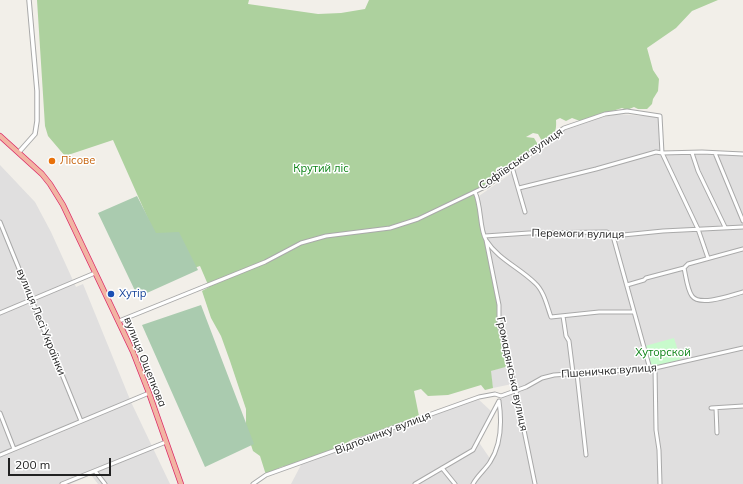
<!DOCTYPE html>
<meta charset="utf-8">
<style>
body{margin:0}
#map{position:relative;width:743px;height:484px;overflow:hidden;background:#f2efe9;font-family:Mulish,sans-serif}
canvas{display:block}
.scale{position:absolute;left:8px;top:458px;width:103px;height:18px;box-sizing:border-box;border:2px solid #222;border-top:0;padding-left:5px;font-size:12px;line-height:14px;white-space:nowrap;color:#222;-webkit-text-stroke:3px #fff;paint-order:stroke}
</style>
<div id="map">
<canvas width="743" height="484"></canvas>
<div class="scale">200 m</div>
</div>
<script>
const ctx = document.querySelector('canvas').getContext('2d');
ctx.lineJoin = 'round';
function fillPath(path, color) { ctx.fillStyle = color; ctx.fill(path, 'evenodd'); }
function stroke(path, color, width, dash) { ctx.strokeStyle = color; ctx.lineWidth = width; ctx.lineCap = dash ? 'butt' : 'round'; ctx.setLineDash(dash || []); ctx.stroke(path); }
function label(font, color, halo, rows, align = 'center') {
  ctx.font = font + ' Mulish,sans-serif'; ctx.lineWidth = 3; ctx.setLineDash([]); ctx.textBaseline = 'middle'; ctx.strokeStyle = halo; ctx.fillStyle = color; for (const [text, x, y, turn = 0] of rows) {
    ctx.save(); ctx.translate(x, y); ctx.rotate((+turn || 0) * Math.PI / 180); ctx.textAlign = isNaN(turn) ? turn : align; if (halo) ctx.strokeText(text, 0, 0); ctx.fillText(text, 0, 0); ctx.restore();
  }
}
const residential = new Path2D(`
 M617,114l42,3 4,38 80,-1v330h-452l11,-21 175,-65 14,13 -13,30 13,19 7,-17 3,-47 15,-5 -4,-7 -19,4 -3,-17 18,-5 -25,-133 -4,-37 34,-24 54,-44 16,-6z
 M0,165l35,37 16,30 25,55 7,-3 48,118 39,82h-72l-7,-9 -21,9h-70z`);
const forest = new Path2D(`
 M37,0h212l-1,4 70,10 23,-1 24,-4 4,-9h349l-26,11 -16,17 -29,20 6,22 6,9 -1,12 -5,8 -1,5 -5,5h-9l-4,-2 -7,3 -5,-2 -42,13 -8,-3 -6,3 -6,-3 -4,2c1,14 -3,15 -13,23l-5,-9 -5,-1 -7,4 8,1 3,5v3l-14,9v4l-16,13 -9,-5 -2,2c0,12 -11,18 -21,22l4,5 4,37 5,11 21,122 -18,5 2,17 -8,2 -4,-5 -33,10 -20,1 -7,-7 -7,2 5,25 -26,11 -40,12 -20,12 -35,12 -17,4 -15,8 -6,-19 -7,-5 -7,-21v-21l-16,-48 -9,-25 -10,-18 -9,-27 7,-4 -9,-21 -27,9 -60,-135 -48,16 -17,-20 -3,-10z`);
const cemetery = new Path2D(`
 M137,196l19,37 23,-1 19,38 -60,27 -40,-84z
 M201,305l53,139 -49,23 -63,-142z`);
const park = new Path2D(`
 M674,338l7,22 -30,8 -6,-22z`);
const minor = new Path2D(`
 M692,153l6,18 27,56
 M715,153l28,68
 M512,167l13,45
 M519,188l77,-19 60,-17 6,1 40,-1 41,2
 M475,192c7,15 4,36 11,48 12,19 34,28 49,43 9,8 12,23 16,34l48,-5h35
 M0,222l81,199
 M485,236l44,-3 78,-1 6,4 50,-5 80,-4
 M613,236l37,133
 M486,240l13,65v18l17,68 19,93
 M684,268c2,8 3,21 8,28 8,11 40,-1 51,-4
 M684,268l4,-4 55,-15
 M627,285l17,-5 2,-2 38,-10
 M0,313l95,-40
 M563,316l3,20 3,5 4,32
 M119,321l146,-59 36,-19 25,-7 64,-8 28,-9 69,-33 77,-58 41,-14 22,-3 33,5 2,37 36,76 10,29
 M655,368l1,62 3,20 1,34
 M577,374l9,81
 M501,396l25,-9 16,-9 12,-3 101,-7 88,-20
 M711,408l32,-2
 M716,408l1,25
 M0,413l14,36
 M0,455l149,-62
 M442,468l13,16
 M95,471l10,13
 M62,484l104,-42
 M253,484l13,-9 81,-29 20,-9 112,-40 16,-3 6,2
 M415,484l58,-34 26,-49
 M473,484c4,-8 12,-14 17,-22 12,-18 12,-40 9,-61`);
const tertiary = new Path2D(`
 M19,152l16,-18 2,-13v-30l-8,-91`);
const trunk = new Path2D(`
 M0,136l42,38 8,10 13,21 70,147 16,41 32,91`);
const markers = [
 [52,161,4,"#e8710a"],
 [111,294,4,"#1a4fb4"]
];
const streetNames = [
 ["Софіївська вулиця",521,159,-35],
 ["Перемоги вулиця",578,234,1],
 ["вулиця Лесі Українки",41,322,68],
 ["вулиця Ощепкова",145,362,68],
 ["Пшеничка вулиця",609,371,-4],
 ["Громадянська вулиця",512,374,78],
 ["Відпочинку вулиця",383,433,-21]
];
const foodNames = [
 ["Лісове",60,161]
];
const parkNames = [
 ["Крутий ліс",321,169],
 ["Хуторской",663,353]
];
const transitNames = [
 ["Хутір",119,294]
];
fillPath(residential, '#e0dfdf');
fillPath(forest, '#add19e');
fillPath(cemetery, '#aacbaf');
fillPath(park, '#c8facc');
stroke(minor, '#a9a9a9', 5);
stroke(tertiary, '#a9a9a9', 5.5);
stroke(trunk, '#dc2a67', 6);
stroke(minor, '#fff', 3);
stroke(tertiary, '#fff', 3.5);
stroke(trunk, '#f2b4a3', 4.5);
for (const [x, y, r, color] of markers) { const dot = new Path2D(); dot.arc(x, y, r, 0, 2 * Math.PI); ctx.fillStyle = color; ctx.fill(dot); stroke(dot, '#fff', 1.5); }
label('11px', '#222', '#fff', streetNames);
label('11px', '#c56008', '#fff', foodNames, 'left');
label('11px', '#0c8416', '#fff', parkNames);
label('11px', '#164399', '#fff', transitNames, 'left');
</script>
